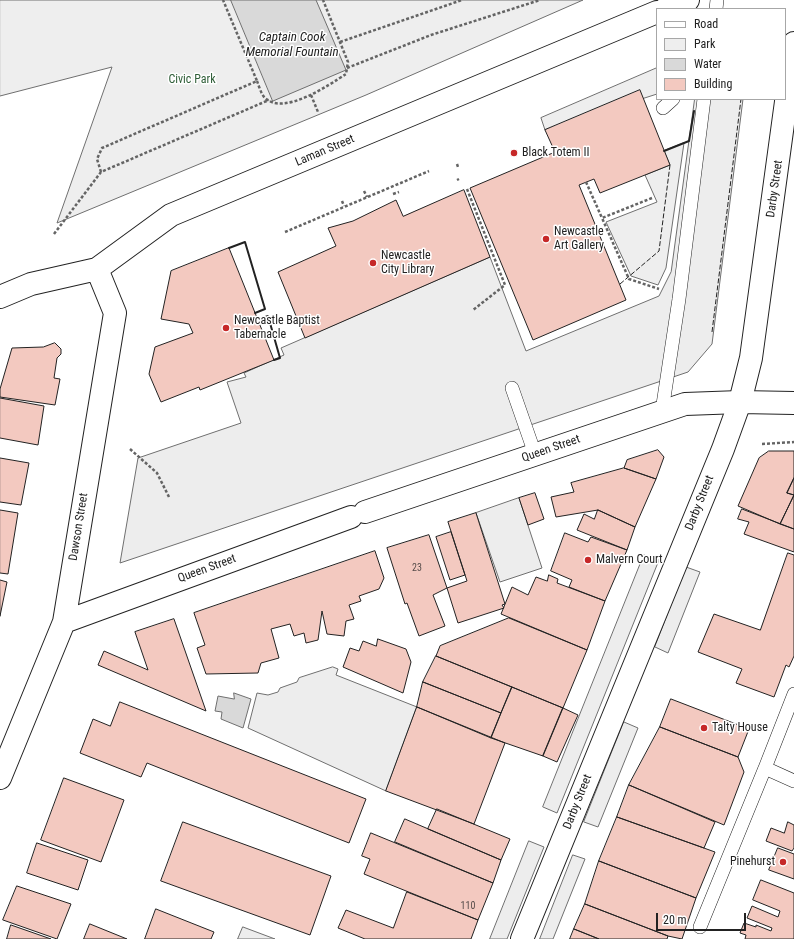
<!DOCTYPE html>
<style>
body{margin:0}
#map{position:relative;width:794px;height:939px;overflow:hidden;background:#fff;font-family:"Roboto Condensed",sans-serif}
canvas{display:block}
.legend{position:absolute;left:656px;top:8px;width:130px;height:92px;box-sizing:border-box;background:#fff;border:1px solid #a7a7a7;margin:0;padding:5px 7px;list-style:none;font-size:12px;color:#222}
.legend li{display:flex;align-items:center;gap:8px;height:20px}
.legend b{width:20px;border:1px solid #a7a7a7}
.scale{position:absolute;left:656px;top:913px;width:90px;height:18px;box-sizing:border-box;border:2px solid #222;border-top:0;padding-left:5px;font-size:12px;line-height:14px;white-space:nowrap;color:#222;-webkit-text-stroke:3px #fff;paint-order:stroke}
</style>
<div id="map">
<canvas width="794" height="939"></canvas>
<ul class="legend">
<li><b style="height:5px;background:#fff"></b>Road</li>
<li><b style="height:11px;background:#eee"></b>Park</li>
<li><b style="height:11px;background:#d9d9d9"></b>Water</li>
<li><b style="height:11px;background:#f3c9c0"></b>Building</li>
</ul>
<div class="scale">20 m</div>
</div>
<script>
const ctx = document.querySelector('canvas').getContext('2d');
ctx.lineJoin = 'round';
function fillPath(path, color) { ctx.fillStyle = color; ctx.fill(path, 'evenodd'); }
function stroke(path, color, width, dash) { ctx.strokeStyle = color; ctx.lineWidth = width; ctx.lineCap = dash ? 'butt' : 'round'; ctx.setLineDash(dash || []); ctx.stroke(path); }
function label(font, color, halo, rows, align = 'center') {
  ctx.font = font + ' "Roboto Condensed",sans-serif'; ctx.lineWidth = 3; ctx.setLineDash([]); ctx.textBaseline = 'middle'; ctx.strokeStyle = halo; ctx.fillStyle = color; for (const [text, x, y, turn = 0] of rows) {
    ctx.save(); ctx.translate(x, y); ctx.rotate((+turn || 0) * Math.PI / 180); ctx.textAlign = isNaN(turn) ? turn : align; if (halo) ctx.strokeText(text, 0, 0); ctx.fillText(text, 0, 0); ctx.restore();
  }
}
const green = new Path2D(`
 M0,0h583l-217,95 -309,128 55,-156 -112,29z
 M657,68v26l-112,36 -4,-12z
 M684,143l-18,125 -8,17 -27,-9 -25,-54 51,-20 -12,-27 25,-10 -6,-14z`);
const parking = new Path2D(`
 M695,99h48l-31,245 -24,28 -568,191 18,-105 103,-35 -14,-41 19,-5 -2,-4 40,-18 -3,-7 209,-91 36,94 133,-55 12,-24z
 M519,498l23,70 -42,14 -24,-69z
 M644,555l15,5 -102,253 -14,-6z
 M686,567l14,5 -32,81 -13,-6z
 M333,667l5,2 -2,6 81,32 -31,84 -138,-63 9,-35 11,2 10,-3 2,-4 17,-6 2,-4z
 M624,722l14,6 -40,99 -14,-5z
 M529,841l15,6 -37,92h-17z
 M573,855l12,4 -32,80h-13z
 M243,927l32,12h-37z`);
const water = new Path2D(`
 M231,0h85l30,70 -73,31z
 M234,693l17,6 -8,29 -22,-9 1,-7 -7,-1 3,-15 16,3z`);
const building = new Path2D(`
 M640,90l30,75 -70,28 -6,-14 -15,6 47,115 -93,40 -63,-152 85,-36 -10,-22z
 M464,190l26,67 -185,81 -27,-66 58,-26 -8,-18 25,-7 43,-21 7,16z
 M229,248l45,112 -74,30 -1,-3 -38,15 -12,-28 6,-27 38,-14 -4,-9 -28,-5 10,-48z
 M55,343l6,6v5l-4,4 -3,20 6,1 -5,26 -55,-8v-8l12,-41 31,-1z
 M0,398l44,8 -6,39 -38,-7z
 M658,450l6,7 -8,22 -32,-11 3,-8z
 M769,451h25v27l-7,15 7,2 -14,29 -42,-18 21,-48z
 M0,458l29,5 -8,42 -21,-3z
 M624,468l32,11 -21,48 -37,-17 -42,7 -5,-20 23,-5 -3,-9z
 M794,478v51l-14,-5 14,-29 -7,-2z
 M535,493l9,26 -16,6 -9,-27z
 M742,509l52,20v23l-50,-18 5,-12 -11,-3z
 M0,510l18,3 -10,61 -8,-1z
 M598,510l37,17 -8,23 -50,-20 7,-16 10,5z
 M476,513l29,91 -3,1 2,3 -46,15 -11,-35 20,-7 -19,-59z
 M451,532l14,43 -15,5 -14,-43z
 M565,533l23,9 3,-5 36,13 -22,51 -36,-14 3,-7 -21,-9z
 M429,535l18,53 -14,7 12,31 -26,10 -12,-33 -2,1 -18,-56z
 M375,551l9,27 -5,11 -20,7 2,5 -12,4 5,14 -8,2 -2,15 -17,-2 -5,-23 -4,29 -12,3 -2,-10 -10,3 -4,-12 -19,5 8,29 -18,5 -3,10 -52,1 -9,-26 8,-3 -11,-32z
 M788,553l6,2v101l-5,11 -3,-2 -12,32 -38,-14 6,-14 -44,-17 16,-38 46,16z
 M549,575l9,4 -1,4 48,18 -18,49 -86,-36 11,-27 16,8 8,-18 11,4z
 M0,580l7,2 -7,34z
 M509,618l78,32 -24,58 -127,-52 4,-10z
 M174,619l32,92 -108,-46 6,-14 44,19 -13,-38z
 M378,639l28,10 5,13 -8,31 -60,-26 7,-19 9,3 4,-10 13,5z
 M436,656l76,31 -11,26 -78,-31z
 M423,682l78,31 -10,25 -74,-31z
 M512,687l51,21 -20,48 -52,-18z
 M671,699l78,30 -11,28 -78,-30z
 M120,702l246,97 -17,44 -202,-80 -6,14 -61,-24 13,-34 17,7z
 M417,707l88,36 -31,81 -88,-33z
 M563,708l15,7 -21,47 -14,-6z
 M660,727l78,30 6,15 -20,53 -95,-40z
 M64,778l60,22 -23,62 -60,-22z
 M629,785l86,37 -11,26 -87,-31z
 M437,809l73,30 -9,21 -73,-31z
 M617,817l98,35 -19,46 -97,-37z
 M405,819l96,41 -8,23 -98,-41z
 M183,822l148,54 -21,59 -149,-54z
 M788,822l6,3v23l-2,3 -26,-10 5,-13 13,5z
 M371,833l122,50 -15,37 -114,-46 6,-15 -8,-3z
 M37,843l51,17 -10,30 -51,-17z
 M778,848l16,6v25l-25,-9z
 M599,861l97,37 -14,41 -14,-3 -83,-32z
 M761,880l33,13v46h-49l1,-4 -6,-2 4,-10 12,4v-2l15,6 1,-3 -25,-10 5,-12 26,11 2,-6 -27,-11z
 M17,886l54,18 -14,35 -54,-19z
 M407,892l71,28 -7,19h-106l-27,-11 8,-18 47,18z
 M585,904l83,32 -1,3h-68l-25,-10z
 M156,909l58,23 -3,7h-66z
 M90,924l37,15h-43z
 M11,925l40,14h-44z
 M574,929l25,10h-29z`);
const path = new Path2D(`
 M340,42l122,-42
 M347,68l84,-33 109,-35
 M257,81c2,5 4,13 8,17 19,18 64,-13 81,-24l2,-12 -25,-62
 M311,95l7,17
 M457,164l1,3
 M101,172l-4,-13 5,-11 155,-67 -34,-81
 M457,180l2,-1
 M586,182l16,36
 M467,189l38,96 -32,25
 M364,191l3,6
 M393,194l6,-2
 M652,198l-50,20 27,61 30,10
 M342,201l2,5
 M285,232l144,-61
 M54,234l47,-62 168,-72
 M762,444l32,-2
 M130,449l27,24 12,24`);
const lane = new Path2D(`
 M716,9l1,-9
 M663,108l10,-9
 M512,388l23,66
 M662,411l17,-112 25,-200
 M794,694l-29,74 29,13
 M700,927l65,-159`);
const street = new Path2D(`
 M665,9l23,-9
 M0,297l31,-13 66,-15 74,-54 486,-203
 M365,512l320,-108 55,-2 54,1
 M64,622l287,-105
 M0,778l64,-156 51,-309 -18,-44`);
const secondary = new Path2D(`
 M522,939l201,-490 17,-47 11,-44 43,-315`);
const fence = new Path2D(`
 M620,284l39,-33 11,-86
 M712,332l29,-233`);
const wall = new Path2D(`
 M664,151l25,-10 5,-30
 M229,248l16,-6 20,67 -10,4
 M257,320l11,-4 12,42 -6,2`);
const markers = [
 [514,153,4,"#c62828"],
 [546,239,4,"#c62828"],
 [373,263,4,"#c62828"],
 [226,328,4,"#c62828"],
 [588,560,4,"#c62828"],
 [704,728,4,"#c62828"],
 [783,862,4,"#c62828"]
];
const numberNames = [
 ["23",417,568],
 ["110",468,906]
];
const parkNames = [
 ["Civic Park",192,80]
];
const streetNames = [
 ["Laman Street",325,151,-23],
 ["Darby Street",775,189,-82],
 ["Queen Street",551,449,-19],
 ["Darby Street",700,503,-68],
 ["Dawson Street",79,527,-81],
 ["Queen Street",207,569,-20],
 ["Darby Street",578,802,-68]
];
const poiNames = [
 ["Black Totem II",522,153],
 ["Newcastle",554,232],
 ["Art Gallery",554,246],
 ["Newcastle",381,256],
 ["City Library",381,270],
 ["Newcastle Baptist",234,321],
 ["Tabernacle",234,335],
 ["Malvern Court",596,560],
 ["Talty House",712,728],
 ["Pinehurst",775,862,"right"]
];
const waterNames = [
 ["Captain Cook",292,38],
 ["Memorial Fountain",292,53]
];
fillPath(green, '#eee');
stroke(green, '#6f6f6f', 1);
fillPath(parking, '#ededed');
stroke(parking, '#6f6f6f', 1);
fillPath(water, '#d9d9d9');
stroke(water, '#6f6f6f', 1);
fillPath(building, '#f3c9c0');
stroke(building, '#222', 1);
stroke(lane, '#222', 14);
stroke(street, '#222', 24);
stroke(secondary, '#222', 24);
stroke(path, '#646464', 2.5, [3, 2]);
stroke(lane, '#fff', 13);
stroke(street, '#fff', 22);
stroke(secondary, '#fff', 22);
stroke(fence, '#222', 1, [5, 2]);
stroke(wall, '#222', 2);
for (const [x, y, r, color] of markers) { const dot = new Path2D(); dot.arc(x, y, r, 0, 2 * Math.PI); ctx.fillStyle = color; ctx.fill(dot); stroke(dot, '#fff', 1.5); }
label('10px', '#564c4a', null, numberNames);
label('12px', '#2f5e38', '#fff', parkNames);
label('12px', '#222', '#fff', streetNames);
label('12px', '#222', '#fff', poiNames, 'left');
label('italic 13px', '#222', '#fff', waterNames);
</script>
